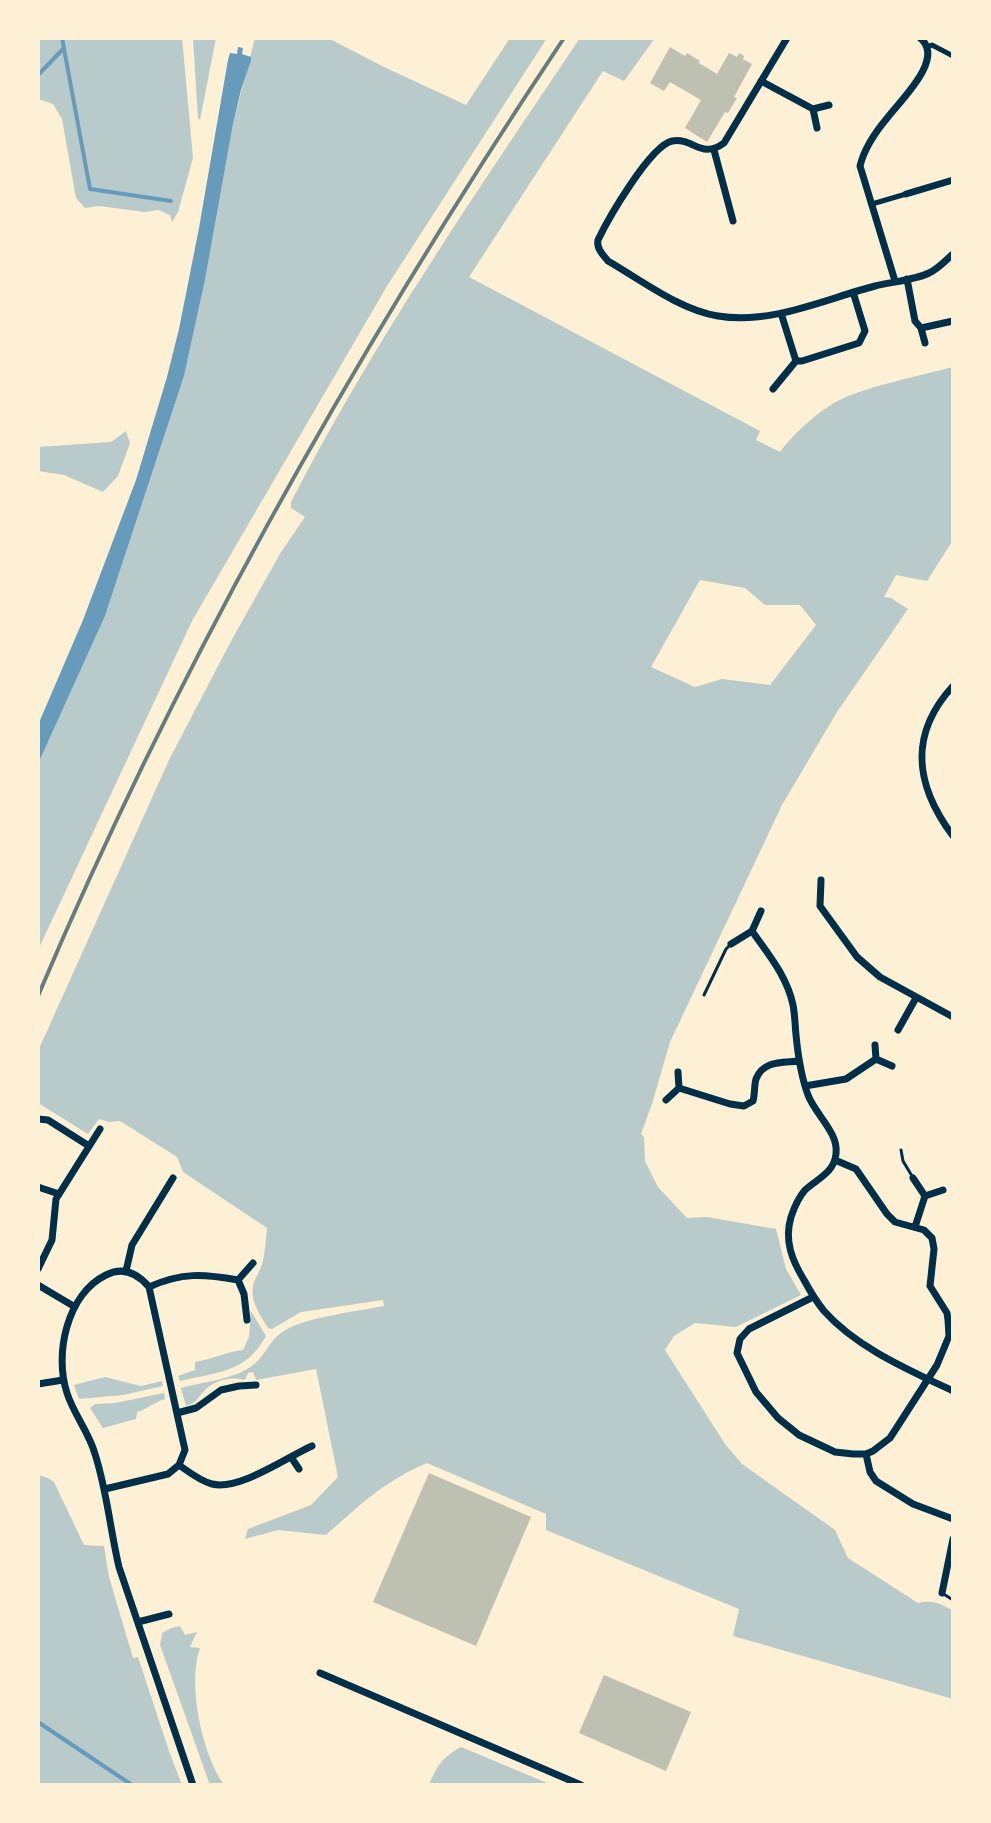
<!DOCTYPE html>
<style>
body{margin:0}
#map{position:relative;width:991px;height:1823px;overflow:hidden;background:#fdf0d5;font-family:"IBM Plex Sans",sans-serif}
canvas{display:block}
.frame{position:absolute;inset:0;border:40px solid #fdf0d5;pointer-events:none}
</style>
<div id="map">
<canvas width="991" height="1823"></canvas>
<div class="frame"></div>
</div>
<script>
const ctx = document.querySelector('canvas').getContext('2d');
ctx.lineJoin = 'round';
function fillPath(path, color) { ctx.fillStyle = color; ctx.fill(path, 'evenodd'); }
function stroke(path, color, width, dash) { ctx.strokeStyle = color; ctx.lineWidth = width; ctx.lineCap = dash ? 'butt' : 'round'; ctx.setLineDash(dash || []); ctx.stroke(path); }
const green = new Path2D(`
 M38,38h144l11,120 -15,54 -6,10 -2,-7 -12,-5 -13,2 -46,-6 -14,2 -9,-10 -14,-79 -9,-15 -15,-5z
 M193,38h23l-16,82 -2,-2z
 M255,38h73l56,29 82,38 44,-67h37l-160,248 -195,335 -154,329v-186l67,-148 79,-240 21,-96 28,-156z
 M580,38h75l-31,43 -21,-10 -134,206 291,154 -4,9 24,12c17,-22 42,-45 68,-56 34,-13 71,-20 105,-29v173l-26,41 -31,-6 -12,22 7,1 17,11 -71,103 -55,93 -112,237 -18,62 -11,30 3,3 1,24 13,26 29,31 20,-1 69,12 10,40 15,26 -65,32 -41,-4 -21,13 -9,14 60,94 17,20 93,66 13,28 70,45c14,-3 22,0 35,8v88l-220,-63 6,-27 -193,-79v-16l-119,-51c-43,18 -67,42 -101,72l-48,-5 -33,9 3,-10 63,-24 27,-28 -22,-108 -60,11 -3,-8 -5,1 -3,7c-13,-4 -29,0 -39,9 -8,8 -9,14 -20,17l-5,-18c22,-6 55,-9 72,-23 14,-11 16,-26 34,-36 23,-12 71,-18 97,-23l-1,-6 -82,12 -29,17 -4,-1c-7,-12 -18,-26 -15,-42 2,-9 8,-16 10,-25 2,-11 3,-22 4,-33l-84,-56 -6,-15 -57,-36 -11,1 -10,-3 -11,15 -50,-31v-52l131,-291 61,-117 51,-91 24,-35 -14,-9v-6c83,-161 188,-314 289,-464zM700,580l45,8 20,17h35l16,20 -46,60 -48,-6 -27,8 -44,-20z
 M126,431l4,12 -12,33 -15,16 -39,-17 -26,-4v-24l73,-5z
 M251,1311l15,25c-20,37 -49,36 -86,45l-2,-5 17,-6v-8c17,-3 31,-10 48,-12l6,-13z
 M105,1377l36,9 21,-5 1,5 -40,9 -44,4 -5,-14z
 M164,1393l1,6c-11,3 -17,10 -28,13l-1,7 -33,9 -13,-20 5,-4 20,-1z
 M38,1475l10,3 6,4 30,63 20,1 5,31 24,81 5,-1 32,97 12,31h-144z
 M180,1626l5,9 12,-3 -7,15 10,1c-13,36 2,106 24,137h-14l-50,-140 2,-12 9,-5z
 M461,1747l91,38h-123c8,-19 13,-28 32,-38z`);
const water = new Path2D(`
 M238,47l5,1 -1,6 9,3v3l-10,30 -8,34 -28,156 -21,96 -79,240 -67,148v-39l45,-105 53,-140 31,-103 12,-48 20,-101 29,-168 2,-7 7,1z`);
const stream = new Path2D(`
 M62,38l28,151 81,12
 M38,75l26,-27
 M38,1722l94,63`);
const building = new Path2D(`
 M670,47l15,9 2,-3 13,8 -1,2 18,11 12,-21 8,4 2,-4 5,3 -1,3 9,5 -18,33 3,1 -9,15 -3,-1 -18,30 -22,-14 16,-28 -31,-18 -6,9 -14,-8z
 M429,1473l102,44 -55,129 -103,-44z
 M604,1675l87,37 -25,59 -87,-38z`);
const service = new Path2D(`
 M704,995l22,-46 4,-4
 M901,1150l2,11 9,15
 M942,1593l11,7`);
const pedestrian = new Path2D(`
 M927,47l5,-2 21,11
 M872,204l34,-10`);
const minor = new Path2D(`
 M787,38l-63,105c-23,17 -31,-6 -52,-2 -22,5 -64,78 -74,99 -2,8 5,15 10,21 33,19 72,49 110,55 53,9 107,-17 157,-30 16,-4 40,-6 54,-13 9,-4 17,-13 24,-19
 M761,81l52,28 16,-4
 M813,109l4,19
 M714,150l19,71
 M906,194l47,-14
 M907,279l8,42 6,7 32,-7
 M895,281l-35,-115c4,-17 17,-36 28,-49 12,-16 58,-59 32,-79
 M781,313l15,48h6l57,-18 6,-12 -12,-39
 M921,328l4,15
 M773,389l23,-28
 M953,686c-45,49 -38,99 0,150
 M821,880l-1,26 37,51 23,20 73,40
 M761,911l-9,20c16,23 35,45 41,74 2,10 2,20 3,30 2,21 5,41 12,60 7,19 31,38 28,59 -2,19 -19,25 -31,36 -6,7 -11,18 -14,27 -7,24 1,43 13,63 6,11 12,21 20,31 33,37 85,59 129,80
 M731,944l21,-13
 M898,1030l18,-32
 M875,1045l1,14
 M678,1072l1,16 51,16 14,2 9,-5c2,-7 1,-15 3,-22 7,-19 27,-16 43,-18
 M805,1086l41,-7 30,-20 16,7
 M666,1100l13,-12
 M38,1119l10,1 41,26
 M913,1178l12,18
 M38,1187l21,7
 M915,1227l10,-31 18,-6
 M38,1269l14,-29 4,-41 44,-70
 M126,1271l6,-26 41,-67
 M238,1280l6,14 3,26
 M38,1285l37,22
 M149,1287c33,-15 55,-13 89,-7l15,-17
 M813,1297l-64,32 -9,10 -3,14 19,39 22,26 21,17 36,17 18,2h13l7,-3 17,-13 47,-73 12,-29 -1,-16 -1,-7 -17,-27 4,-37 -2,-11 -8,-8 -29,-8 -8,-8 -31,-45 -21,-9
 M38,1384l25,-4
 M177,1413l19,-5 25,-18 18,-4 17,-1
 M866,1454l4,18 6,9 37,23 40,15
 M291,1457l8,12
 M179,1465c10,7 21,16 33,19 27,7 75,-27 100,-38
 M105,1489l63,-15 11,-9 6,-15 -36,-163c-11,-13 -25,-21 -43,-12 -39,19 -52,79 -39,118 7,22 22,39 28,61 12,37 15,75 24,113l74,218
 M942,1593l11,-54
 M138,1622l31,-8
 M320,1673l261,112`);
const rail = new Path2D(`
 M38,996c142,-336 324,-655 526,-958`);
fillPath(green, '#b9caca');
fillPath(water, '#669bbc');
stroke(stream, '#669bbc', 4);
fillPath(building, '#bec0b2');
stroke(service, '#003049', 3);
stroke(pedestrian, '#003049', 5);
stroke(minor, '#003049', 7);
stroke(rail, '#657d81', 4);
</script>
